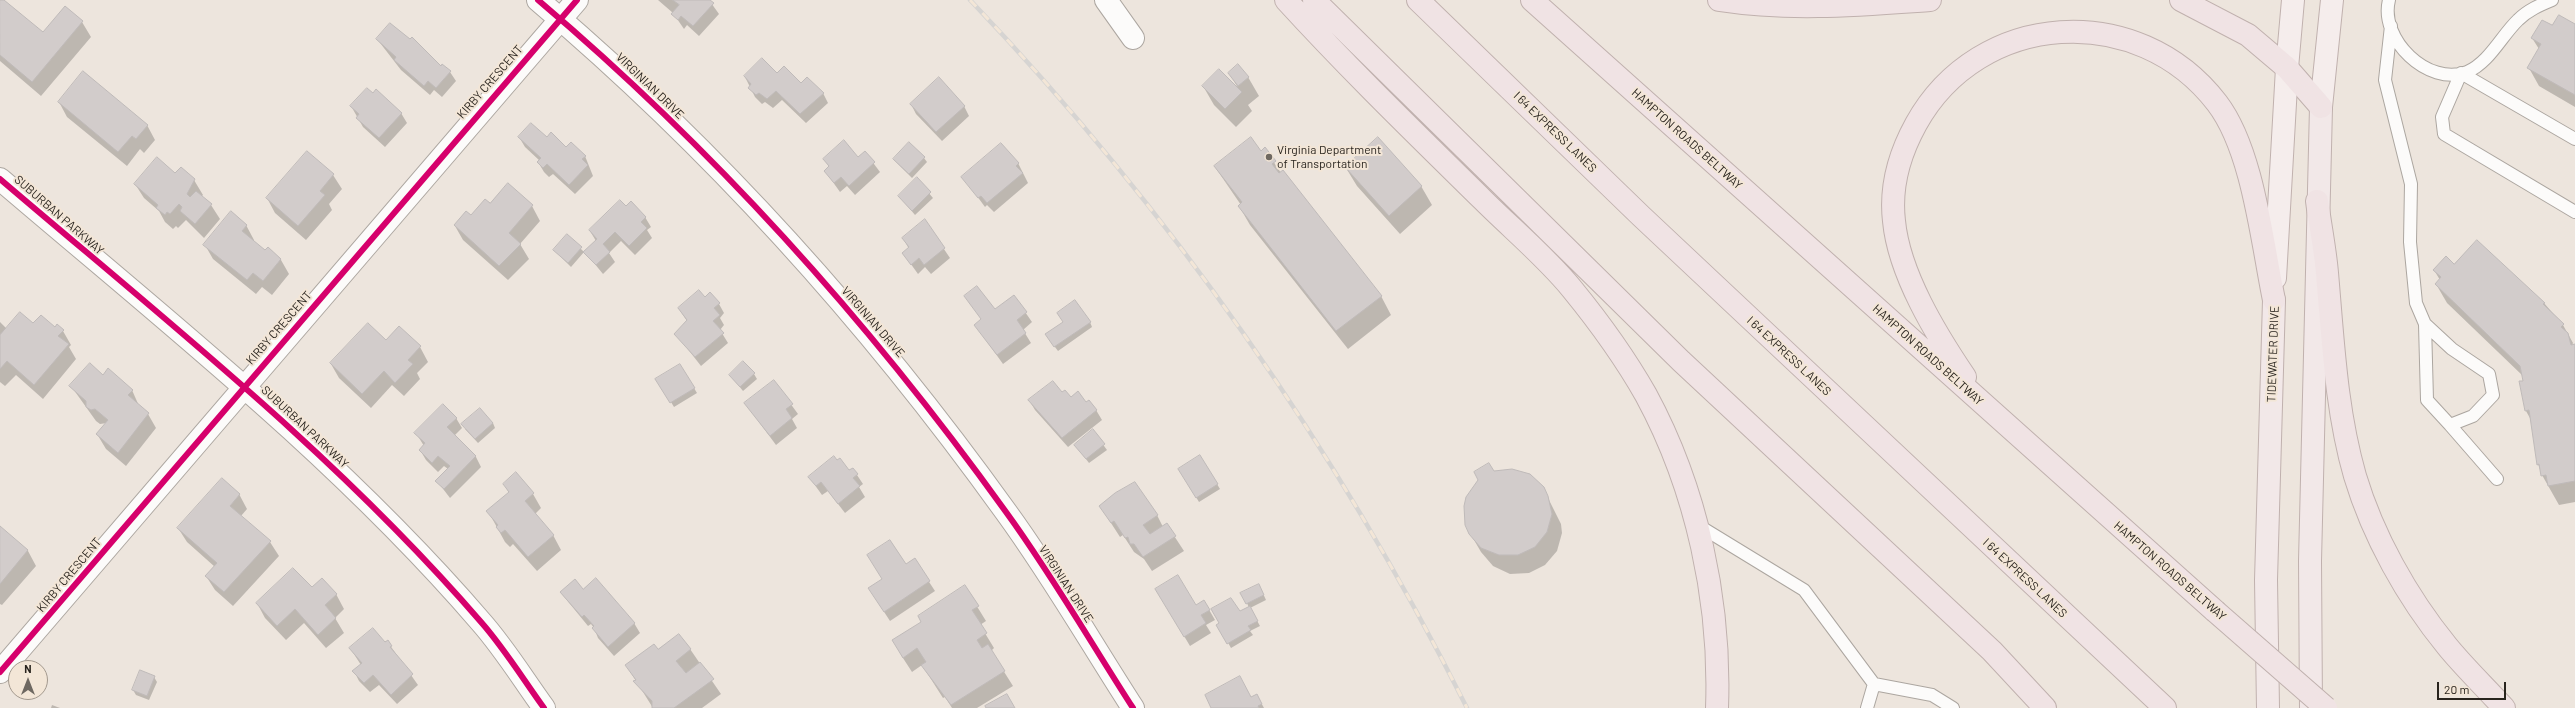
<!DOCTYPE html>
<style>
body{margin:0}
#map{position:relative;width:2575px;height:708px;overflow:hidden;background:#ede5dd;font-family:Barlow,sans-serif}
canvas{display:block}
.north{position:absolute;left:8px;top:660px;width:40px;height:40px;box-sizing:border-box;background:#f3e6d7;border:1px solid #a2988d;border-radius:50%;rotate:0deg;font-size:11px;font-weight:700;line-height:16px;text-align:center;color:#29241e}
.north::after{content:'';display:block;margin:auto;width:14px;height:18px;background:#6e6861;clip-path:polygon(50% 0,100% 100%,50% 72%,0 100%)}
.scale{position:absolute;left:2437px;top:682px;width:69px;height:18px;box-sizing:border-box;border:2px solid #29241e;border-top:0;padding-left:5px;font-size:12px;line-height:14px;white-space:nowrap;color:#29241e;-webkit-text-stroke:3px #f3e6d7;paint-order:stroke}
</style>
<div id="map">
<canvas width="2575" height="708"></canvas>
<div class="north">N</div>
<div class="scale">20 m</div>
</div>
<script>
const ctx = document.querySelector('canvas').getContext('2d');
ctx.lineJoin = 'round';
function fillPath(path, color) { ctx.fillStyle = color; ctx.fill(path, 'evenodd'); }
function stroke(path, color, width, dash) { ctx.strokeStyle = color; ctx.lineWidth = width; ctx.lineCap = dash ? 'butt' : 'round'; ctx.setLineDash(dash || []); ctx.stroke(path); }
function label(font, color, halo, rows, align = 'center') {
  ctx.font = font + ' Barlow,sans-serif'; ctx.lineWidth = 4; ctx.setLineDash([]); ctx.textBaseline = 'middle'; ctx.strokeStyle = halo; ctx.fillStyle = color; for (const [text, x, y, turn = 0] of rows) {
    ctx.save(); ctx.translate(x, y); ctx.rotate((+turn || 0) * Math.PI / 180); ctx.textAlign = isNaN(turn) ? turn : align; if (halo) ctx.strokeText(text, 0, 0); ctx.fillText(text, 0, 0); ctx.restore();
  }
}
const shadow = new Path2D(`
 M0,0l43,34 22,-26 17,14 9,15 -50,59 -41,-35z
 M658,0h51l10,14 -20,22 -12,-11 -3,4 -11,-16z
 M2575,25v82l-36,-21 -10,-18 10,-19 -7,-11 20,-12z
 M377,39l73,33 6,9 -14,16 -8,-7 -4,5 -29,-25z
 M1229,73l19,4 11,19 -11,9 4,6 -16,16 -22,-22 -11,-19 35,2z
 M777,74l46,19 5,10 -22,20 -24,-23 -9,8 -8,-6 -3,2 -7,-7 -10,-20z
 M59,102l88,23 8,15 -11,13 -4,-4 -13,17 -60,-49z
 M911,104l53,2 5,10 -27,25 -26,-27z
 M351,106l50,7 6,10 -22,24 -22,-20z
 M519,137l28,2 38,17 8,20 -18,18 -22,-20 -4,3 -5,-5 -6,-10 2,-1 -15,-14z
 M1265,149l16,24 100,123 10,19 -43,34 -98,-124 -11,-19 2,-1 -26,-38z
 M307,152l26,23 9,14 -13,15 3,6 -26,30 -31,-27 -8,-15z
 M865,152l15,20 -25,23 -8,-9 -7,6 -15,-21 4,-4 -5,-8 34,-1z
 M924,158l3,4 -15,16 -18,-18z
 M1018,163l10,20 -34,29 -7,-7 -2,2 -22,-30z
 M1346,168l75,18 11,19 -32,29 -43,-48z
 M175,174l19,6 9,15 -2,2 10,8 9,14 -16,19 -18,-18 -8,8 -2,-2 -3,3 -8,-7 -6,-11 -15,-13 -9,-14z
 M917,179l16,19 -18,17 -16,-19z
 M508,185l24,21 8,15 -20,23 9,15 -21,21 -45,-40 -8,-14 35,-21z
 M645,217l6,10 -4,3 5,8 -17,17 -14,-14 -12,12 6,9 -12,12 -18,-22 11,-11 -6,-10z
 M925,221l25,37 -19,16 -6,-7 -7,7 -15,-21 6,-4 -6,-11z
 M246,225l8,15 -1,2 12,10 3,-3 13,11 8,14 -17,21 -10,-8 -6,7 -43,-35 -8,-14z
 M567,235l17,17 -13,15 -17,-17z
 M2454,265l90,38 19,22 10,18 -1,2 3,1v156l-16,3 -17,-30 -4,-11 -7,-44 -5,-9 -3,-35 -76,-73 -11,-19 4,-4 -6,-10z
 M965,296l30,14 19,-14 18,26 -9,8 8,13 -28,21 -28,-39 7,-5z
 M705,298l14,6 5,9 -4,5 4,7 -4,5 8,13 -27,23 -25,-32 11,-13 -8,-12z
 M0,322l7,7 48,-1 8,3 8,14 -2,2 7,12 -33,40 -27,-24 -11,11 -5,-4z
 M1064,322h26l2,5 -34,24 -9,-12z
 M399,327l21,20 8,15 -11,11 3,6 -16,17 -12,-11 -21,23 -32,-30 -8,-14 55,-23z
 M680,365l17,28 -23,14 -17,-28z
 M754,374l3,5 -14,12 -13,-16z
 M103,376l29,14 7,16 9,8 8,14 -30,38 -20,-17 -9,-15 10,-11 -7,1 -4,-3 -25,-35z
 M774,381l24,33 -6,5 5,9 -21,17 -31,-42z
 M1062,394l24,10 10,6 6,10 -34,27 -33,-37 -6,-10z
 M456,418l6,10 -8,8 22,21 5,10 -31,31 -13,-17 11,-12 -4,-3 -6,6 -12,-12 -6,-10 4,-4 -8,-13z
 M493,423l2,5 -17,15 -13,-14z
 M1093,431l14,19 -18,13 -14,-18z
 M1200,456l20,33 -21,13 -20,-33z
 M1502,470l18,2 23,16 18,36 1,9 -5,18 -12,14 -16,8 -19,1 -17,-8 -12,-14 -11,-19 -6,-18 3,-18 26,-25z
 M849,472l8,3 6,9 -4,3 6,10 -20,16 -17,-22 -6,4 -13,-18z
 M504,484l29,10 8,14 -6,6 18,21 8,15 -24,21 -24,-27 -3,3 -5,-5 -17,-31 21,-18z
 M239,494l8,15 -6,7 29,26 9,14 -46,50 -18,-16 -9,-14 9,-9 -28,-25 -9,-14z
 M1100,506l57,9 6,12 4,-2 17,26 -32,20 -8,-12 -10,-7 -11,-17 -3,2z
 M0,527l28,24 8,15 -34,39 -2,-1z
 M914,559l21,32 -45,30 -15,-23 30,-33z
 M965,587l21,34 -6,4 14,23 -3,3 22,35 -36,22h-25l-7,-11 -2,1 -21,-33 -10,7 -11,-17 21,-33z
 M312,589l24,5 8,15 -9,9 9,15 -18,15 -22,-25 -18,17 -21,-22 -8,-15z
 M1156,589l40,17 8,-5 11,19 -9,5 5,8 -21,13z
 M1261,589l5,11 -16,8 10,18 -10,5 3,4 -22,13 -13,-23 31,-17 -2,-5z
 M582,590l52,33 6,10 -26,23 -16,-18 -4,-10 -3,-4 -3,2 -27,-33z
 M387,641l31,44 -21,19 -18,-19 -9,7 -11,-11 -5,-10 7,-6 -11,-17z
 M690,649l31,45 -19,14h-49l-27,-43 32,-14z
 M154,677l3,5 -8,18 -13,-5 -3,-5z
 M1257,695l7,13h-52l39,-10z
 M52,705l8,3h-9z`);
const building = new Path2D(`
 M0,0h4l39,32 22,-26 18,15 -51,61 -32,-27z
 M673,0h37l4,3 -21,23 -12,-10 -3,4 -7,-6 8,-9z
 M2559,15l16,9v71l-48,-27 14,-24 -10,-6 11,-18 10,5z
 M390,23l20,16 2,-2 29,29 1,-2 9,7 -15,17 -8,-7 -4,5 -30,-26 2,-3 -20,-18z
 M762,58l15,15 7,-7 17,17 6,-6 17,16 -24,21 -24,-23 -9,8 -8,-6 -3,2 -8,-7 3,-4 -7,-8z
 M1238,64l11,13 -11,9 -10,-13z
 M1219,69l23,23 -17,17 -23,-23z
 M83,71l65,54 -12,14 -4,-3 -14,16 -60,-50z
 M939,77l26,29 -29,26 -26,-28z
 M367,88l6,5 3,-4 26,24 -23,25 -23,-20 3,-4 -9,-8z
 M531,123l16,14 4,-5 15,15 5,-5 15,14 -4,3 6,6 -19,20 -22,-21 -4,4 -6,-6 4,-4 -23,-21z
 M1251,137l10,14 4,-4 11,14 -4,3 7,9 4,-3 99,126 -46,35 -98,-125 4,-4 -28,-36z
 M1378,137l44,49 -33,30 -44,-49z
 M844,140l14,17 7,-6 10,11 -26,24 -8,-9 -7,6 -10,-12 5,-5 -6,-7z
 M909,142l16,15 -16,17 -16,-15z
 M1001,143l18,20 -3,3 7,7 -36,30 -6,-7 -3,2 -17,-21z
 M307,151l27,23 -14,17 5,4 -27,31 -32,-28z
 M157,157l18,16 6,-6 14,12 -8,15 3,3 6,-6 16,13 -17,20 -15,-13 2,-4 -3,-3 -9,10 -3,-2 -2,3 -9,-7 2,-3 -24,-21z
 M917,177l14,15 -19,19 -14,-15z
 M508,183l25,22 -24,28 12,11 -22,22 -45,-41 12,-14 5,4 14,-16 5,4z
 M620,200l6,6 5,-5 15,16 -5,5 6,6 -18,18 -14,-14 -12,12 7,8 -14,13 -13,-13 14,-13 -8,-9z
 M231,211l16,14 -5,6 23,19 3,-3 13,12 -18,22 -10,-8 -6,7 -44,-35z
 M925,219l20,29 -21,17 -5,-7 -8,7 -9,-12 7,-6 -7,-9z
 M567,234l15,13 -14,16 -15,-13z
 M2477,240l68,63 -2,1 21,20 -3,3 7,6 3,12 4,-1v137l-27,5 -2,-11 -5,1 -2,-12 -2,1 -8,-55 -4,1 -6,-30h4l-3,-15 -85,-82 6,-7 -8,-7 13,-14 8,8z
 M977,286l18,23 19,-14 13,17 -10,8 9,13 -29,22 -23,-30 7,-6 -17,-23z
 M699,290l6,7 5,-5 10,11 -6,5 6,7 -7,6 11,12 -29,24 -21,-23 13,-14 -9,-12z
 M1075,300l16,22 -37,25 -9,-13 18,-12 -6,-9z
 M20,312l13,11 8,-8 14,12 2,-3 7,6 -6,6 11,8 -35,41 -27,-24 -7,8v-34z
 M368,323l18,17 13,-14 22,20 -13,14 5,4 -18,19 -11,-12 -22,23 -32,-31z
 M743,361l12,12 -15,14 -11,-12z
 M90,363l13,12 5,-7 25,22 -5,5 21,18 -31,40 -22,-19 12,-14 -13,-11 -4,1 -5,-3v-6l-17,-15z
 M680,364l15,24 -25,15 -15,-24z
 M774,380l19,24 -7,5 6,9 -22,18 -26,-33z
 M1053,381l9,11 3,-2 6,7 7,-6 8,11 3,-2 8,10 -35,28 -34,-38z
 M443,404l14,14 -10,9 29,29 -32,33 -9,-8 15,-15 -12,-10 -6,7 -13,-13 6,-7 -11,-10z
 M480,408l13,15 -18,16 -14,-15z
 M1093,429l12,15 -19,15 -12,-14z
 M1200,455l18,29 -22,14 -18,-29z
 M834,456l3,4 3,-2 9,12 4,-2 5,6 -5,4 7,8 -22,18 -17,-22 -5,4 -8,-9z
 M1489,463l5,8 18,-2 18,5 14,13 4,9 4,18 -5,18 -12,15 -17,8h-19l-18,-7 -12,-14 -4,-9 -1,-19 2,-9 12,-17 -4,-8z
 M516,472l18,21 -9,8 29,34 -26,22 -23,-27 -4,3 -5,-6 2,-2 -12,-14 23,-19 -6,-8z
 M222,478l18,16 -10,12 41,35 -47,51 -19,-16 12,-13 -40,-35z
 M1135,482l23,33 -15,10 7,9 17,-11 9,13 -33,21 -9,-13h-4l-2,-7 -3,1 -11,-17 -3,2 -12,-17 16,-13z
 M0,526l28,24 -28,34z
 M890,540l16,24 9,-6 15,23 -46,31 -16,-24 14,-9 -15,-24z
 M293,568l19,19 10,-9 15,16 -12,11 11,13 -18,17 -23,-26 -18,17 -21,-23z
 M1178,575l18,30 8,-5 6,10 -9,5 5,8 -22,14 -29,-48z
 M596,578l39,45 -27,24 -16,-19 2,-2 -10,-11 -2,2 -22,-25 15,-13 8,10z
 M1259,584l5,11 -18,9 -6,-11z
 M965,585l14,21 -7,4 15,23 -10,7 5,8 6,-4 17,27 -54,34 -30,-40 5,-3 -9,-14 -14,10 -11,-18 29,-18 -3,-6z
 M1231,598l9,13 10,-5 8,15 -10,5 3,4 -24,14 -11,-19 3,-2 -8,-14z
 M373,628l12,14 3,-2 4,6 -2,1 23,27 -22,21 -18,-20 -9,8 -12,-12 10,-8 -13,-15z
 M679,634l12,15 -15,12 10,12 14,-11 14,17 -40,29h-22v-7l-19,-20 3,-1 -11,-15 29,-21 4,5z
 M140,670l15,6 -8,20 -15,-6z
 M1240,676l11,21 6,-3 5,10 -4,2 1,2h-48l-6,-13z
 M1007,694l8,14h-29l-1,-2z`);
const service = new Path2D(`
 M2389,0c-10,39 39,87 78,72 22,-9 35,-37 51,-52 10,-10 22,-15 34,-20
 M2391,26l-6,54 26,104 -1,58 6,61 9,21 2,76 23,25 23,-9 20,-21 -4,-21 -37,-25 -27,-25
 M2575,139l-114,-66 -19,44 2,17 131,78
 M2450,425l47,54
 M1696,524l108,66 70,94 -7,24
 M1874,684l58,11 21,13`);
const minor = new Path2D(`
 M1106,0l27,38
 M0,179c165,141 338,277 481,443 23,26 42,57 63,86
 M0,672l577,-672`);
const tertiary = new Path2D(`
 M538,0c177,150 333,324 468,512 46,63 85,131 127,196`);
const primary = new Path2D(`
 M2321,107l11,-107
 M2275,278l12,-210 6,-68`);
const trunk = new Path2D(`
 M2268,708l-2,-128 8,-280
 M2311,708l-1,-147 11,-454`);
const motorway = new Path2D(`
 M1286,0c63,69 130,134 197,200 29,29 64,58 89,89 27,33 53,69 74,106 51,94 75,207 71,313
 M1314,0l367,361 311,290 53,57
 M1418,0l223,216 524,492
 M1532,0l683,611
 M1719,0c71,11 140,5 211,0
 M2181,0l67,35 39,33 34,39
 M2317,201c3,24 8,48 10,72 6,68 9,137 28,203 18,60 52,121 92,170 17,21 38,41 57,62
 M1965,377c-29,-43 -66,-103 -71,-156 -4,-34 6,-68 22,-97 63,-114 222,-124 301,-21 36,47 45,139 57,197`);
const rail = new Path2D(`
 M970,0c200,210 367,449 497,708`);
const motorwayBridge = new Path2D(`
 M2215,611l111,97`);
const cycleway = new Path2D(`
 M538,0c177,150 333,324 468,512 46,63 85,131 127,196
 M0,179c165,141 338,277 481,443 23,26 42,57 63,86
 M0,672l577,-672`);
const markers = [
 [1269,157,4,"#6e6861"]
];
const streetNames = [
 ["KIRBY CRESCENT",490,82,-49],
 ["VIRGINIAN DRIVE",650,86,44],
 ["I 64 EXPRESS LANES",1555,132,44],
 ["HAMPTON ROADS BELTWAY",1687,139,42],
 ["SUBURBAN PARKWAY",59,215,41],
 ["VIRGINIAN DRIVE",873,322,49],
 ["KIRBY CRESCENT",279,328,-49],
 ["TIDEWATER DRIVE",2273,354,-88],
 ["HAMPTON ROADS BELTWAY",1928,355,42],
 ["I 64 EXPRESS LANES",1789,356,43],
 ["SUBURBAN PARKWAY",305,427,43],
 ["HAMPTON ROADS BELTWAY",2170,571,41],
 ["KIRBY CRESCENT",69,575,-50],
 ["I 64 EXPRESS LANES",2025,578,43],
 ["VIRGINIAN DRIVE",1066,584,57]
];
const poiNames = [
 ["Virginia Department",1277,150],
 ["of Transportation",1277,164]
];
fillPath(shadow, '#0003');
fillPath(building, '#d2cccb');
stroke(building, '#bfbab9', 1);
stroke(service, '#aca6a0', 14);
stroke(minor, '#aca6a0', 24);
stroke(tertiary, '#aca6a0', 24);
stroke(primary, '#c0b1ae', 24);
stroke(trunk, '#c0b1ae', 24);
stroke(motorway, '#c0b1ae', 24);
stroke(service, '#fcfbfa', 12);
stroke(minor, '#fcfbfa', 22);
stroke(tertiary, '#fcfbfa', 22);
stroke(primary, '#f5edec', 22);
stroke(trunk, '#f2e8e8', 22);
stroke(motorway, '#f0e3e4', 22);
stroke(rail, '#d6d4d2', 4.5);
stroke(rail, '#f3e6d7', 3, [9]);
stroke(motorwayBridge, '#c0b1ae', 24, []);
stroke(motorwayBridge, '#f0e3e4', 22);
stroke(cycleway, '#d6006c', 6);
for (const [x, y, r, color] of markers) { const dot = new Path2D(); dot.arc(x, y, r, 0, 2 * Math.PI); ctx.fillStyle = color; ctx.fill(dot); stroke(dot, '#f3e6d7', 1.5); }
label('12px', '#29241e', '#f3e6d7', streetNames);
label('12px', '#29241e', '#f3e6d7', poiNames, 'left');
</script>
